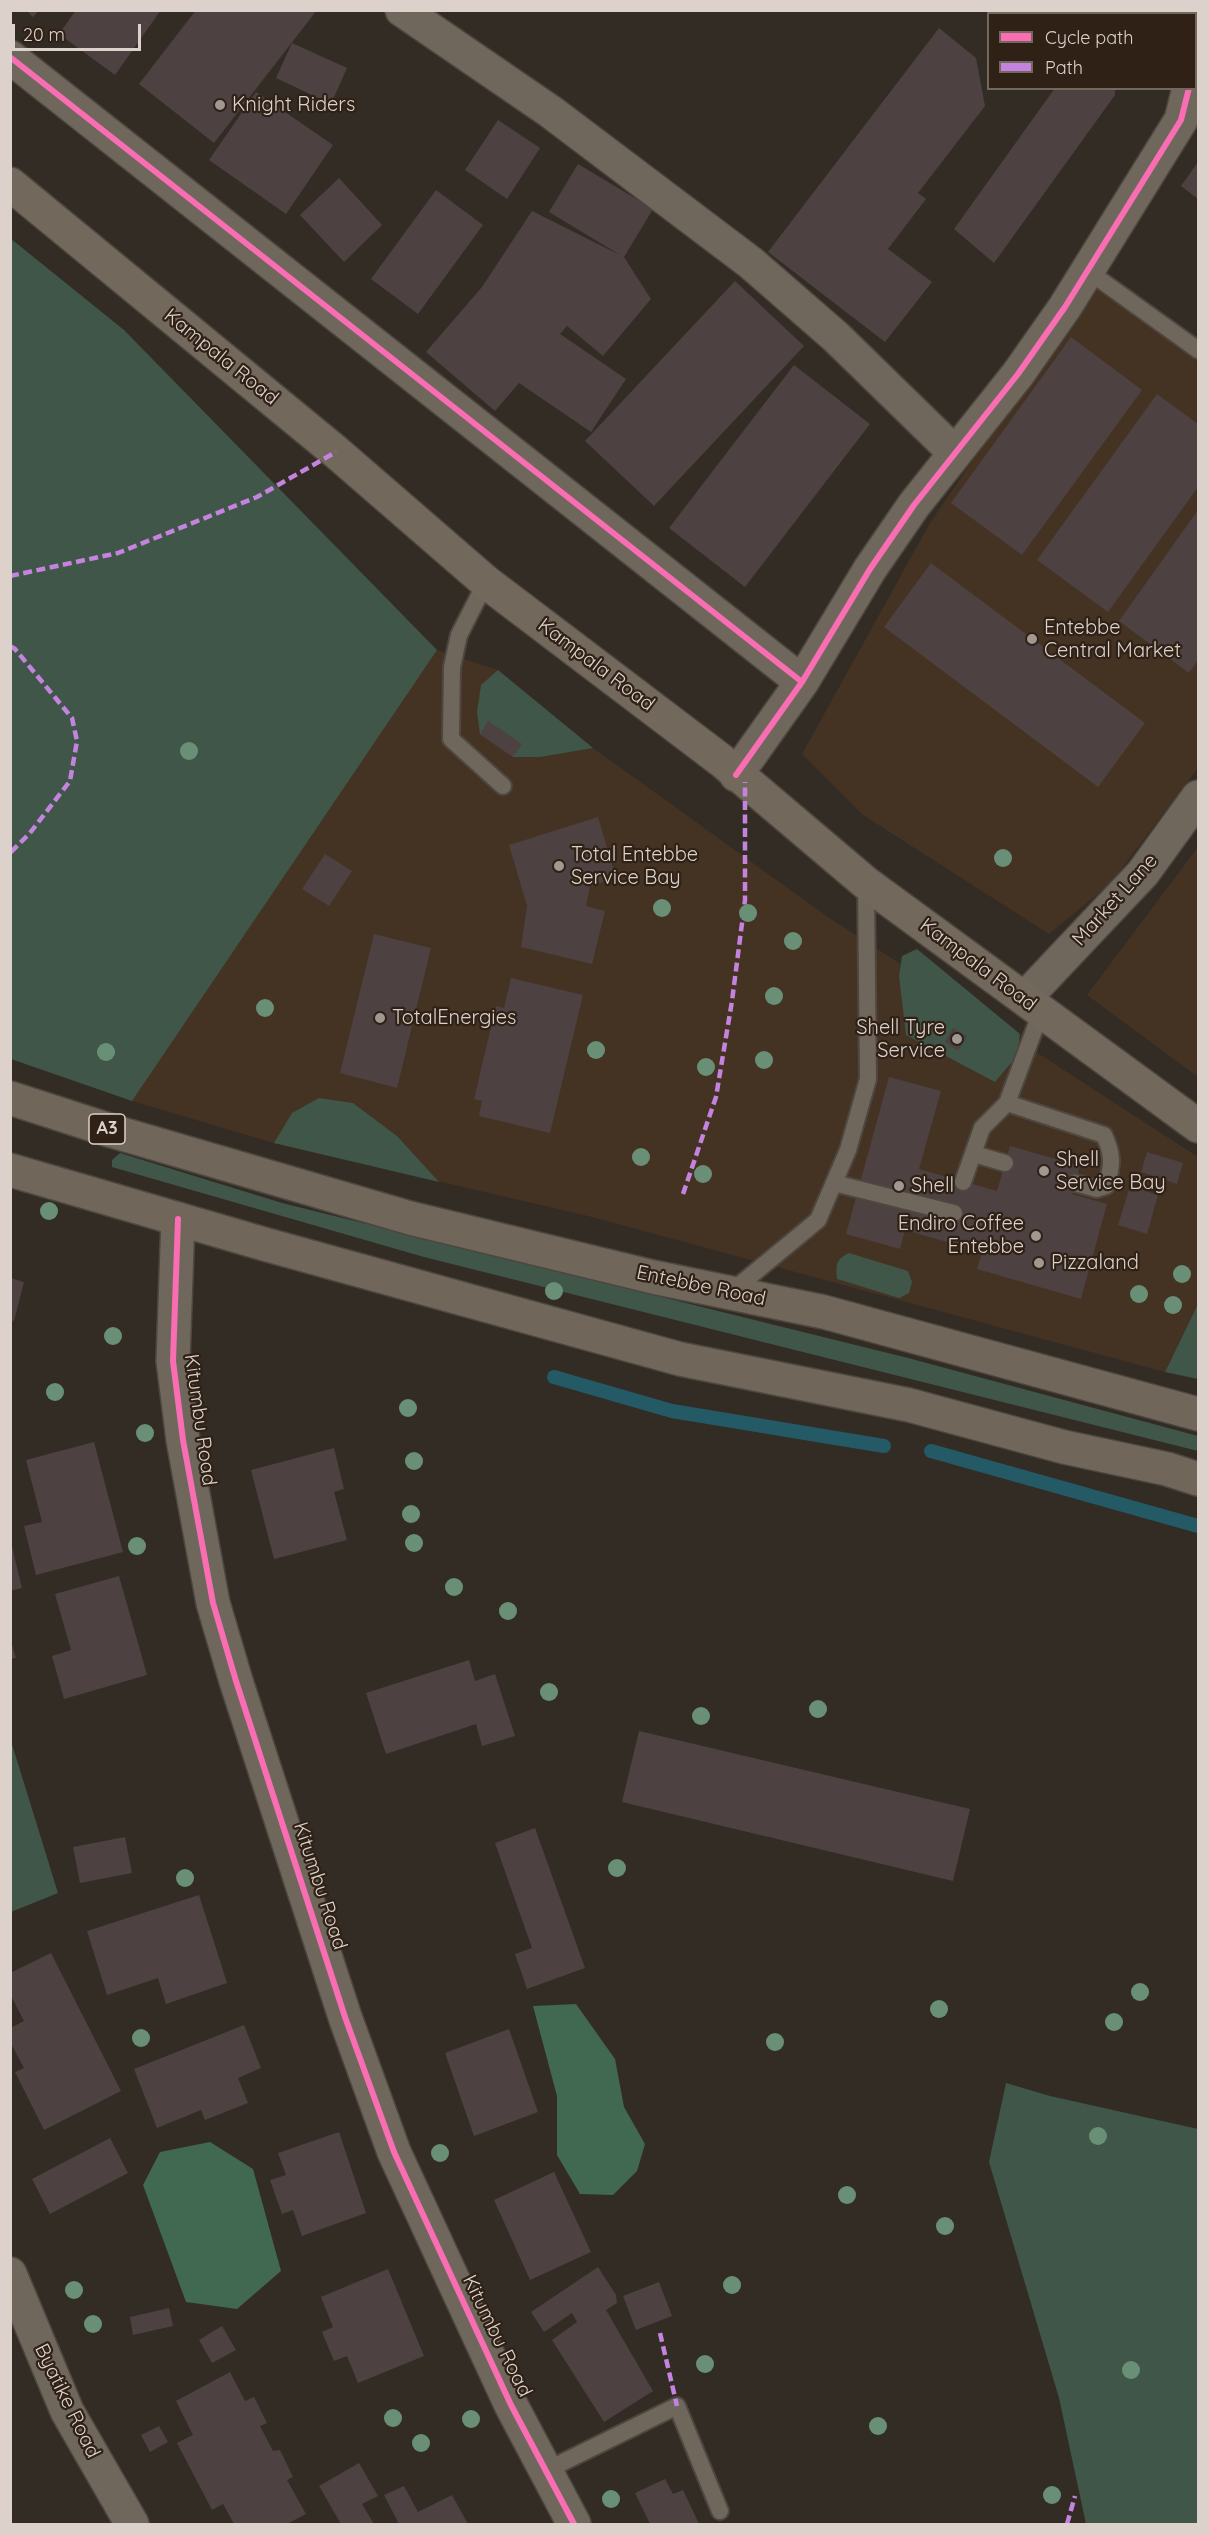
<!DOCTYPE html>
<style>
body{margin:0}
#map{position:relative;width:1209px;height:2535px;overflow:hidden;background:#332c25;font-family:Quicksand,sans-serif}
canvas{display:block}
.frame{position:absolute;inset:0;border:12px solid #dcd2cb;pointer-events:none}
.legend{position:absolute;left:987px;top:12px;width:210px;height:78px;box-sizing:border-box;background:#2f2116;border:2px solid #74685e;margin:0;padding:8px 10px;list-style:none;font-size:18px;color:#dcd2cb}
.legend li{display:flex;align-items:center;gap:12px;height:30px}
.legend b{width:30px;border:2px solid #74685e}
.scale{position:absolute;left:12px;top:24px;width:129px;height:27px;box-sizing:border-box;border:3px solid #dcd2cb;border-top:0;padding-left:8px;font-size:18px;line-height:21px;white-space:nowrap;color:#dcd2cb;-webkit-text-stroke:4px #2f2116;paint-order:stroke}
</style>
<div id="map">
<canvas width="1209" height="2535"></canvas>
<div class="frame"></div>
<ul class="legend">
<li><b style="height:8px;background:#f96db3"></b>Cycle path</li>
<li><b style="height:8px;background:#c483df"></b>Path</li>
</ul>
<div class="scale">20 m</div>
</div>
<script>
const ctx = document.querySelector('canvas').getContext('2d');
ctx.lineJoin = 'round';
function fillPath(path, color) { ctx.fillStyle = color; ctx.fill(path, 'evenodd'); }
function stroke(path, color, width, dash) { ctx.strokeStyle = color; ctx.lineWidth = width; ctx.lineCap = dash ? 'butt' : 'round'; ctx.setLineDash(dash || []); ctx.stroke(path); }
function label(font, color, halo, rows, align = 'center') {
  ctx.font = font + ' Quicksand,sans-serif'; ctx.lineWidth = 4.5; ctx.setLineDash([]); ctx.textBaseline = 'middle'; ctx.strokeStyle = halo; ctx.fillStyle = color; for (const [text, x, y, turn = 0] of rows) {
    ctx.save(); ctx.translate(x, y); ctx.rotate((+turn || 0) * Math.PI / 180); ctx.textAlign = isNaN(turn) ? turn : align; if (halo) ctx.strokeText(text, 0, 0); ctx.fillText(text, 0, 0); ctx.restore();
  }
}
const built = new Path2D(`
 M1092,285l106,77v406l-89,117 -60,49 -186,-119 -61,-61 128,-231z
 M437,650l61,20 95,78 235,169 370,240v147l-33,68 -573,-155 -318,-74 -142,-42 204,-322z
 M1198,847v230l-111,-82z`);
const green = new Path2D(`
 M10,238l114,92 313,320 -305,451 -121,-42z
 M498,670l95,78 -53,9h-27l-33,-23 -3,-22 4,-27z
 M917,949l103,85 -3,22 -22,26 -89,-47 -7,-59 3,-20z
 M319,1098l34,5 44,33 42,46 -165,-39 18,-30z
 M120,1153l162,50 626,155 290,78v15l-774,-194 -312,-90v-7z
 M849,1253l59,18 4,11 -3,11 -10,5 -62,-19c-1,-14 -2,-19 12,-26z
 M1198,1304v75l-33,-7z
 M11,1741l47,152 -47,19h-1z
 M1006,2083l44,13 148,33v395h-112l-27,-126 -70,-236z`);
const forest = new Path2D(`
 M576,2004l39,55 9,48 21,37 -8,27 -24,24 -33,-1 -23,-39v-59l-24,-90z
 M210,2142l43,27 28,102 -44,38 -51,-7 -43,-117 17,-33z`);
const stream = new Path2D(`
 M554,1377l118,34 212,35
 M931,1451l267,75`);
const building = new Path2D(`
 M26,10h13l-6,7z
 M76,10h85l-46,65 -56,-41z
 M196,10h121l-103,133 -75,-59z
 M1061,10h54v4h-54z
 M939,28l37,30 9,48 -67,87 8,6 -38,50 44,33 -47,60 -117,-90z
 M292,43l55,25 -16,36 -55,-26z
 M1055,88h60v7l-121,168 -40,-34z
 M256,92l77,53 -47,69 -77,-54z
 M498,120l42,28 -33,51 -42,-29z
 M1198,162v37l-17,-13z
 M578,164l75,45 -29,48 27,42 -48,57 -36,-30 -7,8 66,45 -35,53 -72,-49 -24,28 -69,-59 56,-65 50,-76 88,44 -71,-43z
 M339,178l43,47 -38,37 -44,-47z
 M436,190l47,35 -65,89 -47,-35z
 M735,281l69,65 -150,160 -69,-65z
 M1071,337l71,53 -120,165 -71,-52z
 M794,365l76,59 -125,163 -76,-59z
 M1157,394l41,30v63l-90,125 -71,-52z
 M1198,510v150l-9,13 -70,-52z
 M931,563l214,160 -47,64 -214,-160z
 M488,721l34,23 -9,13 -33,-23z
 M598,817l18,61 -26,8 -4,20 19,5 -13,53 -71,-17 6,-41 -18,-61z
 M325,854l27,17 -23,35 -27,-17z
 M374,934l57,14 -34,140 -57,-15z
 M511,978l72,17 -33,138 -71,-17 3,-15 -8,-2 22,-93 8,2z
 M953,1028l14,8 -9,15 -13,-9z
 M889,1077l52,14 -22,78 78,22 13,-45 70,20 -8,28 35,10 -26,95 -104,-30 5,-17 -77,-22 -5,19 -54,-15z
 M1147,1152l36,11 -6,21 -36,-12z
 M1130,1186l28,9 -11,39 -29,-9z
 M10,1278l14,4 -10,39 -4,-1z
 M94,1442l29,110 -87,23 -12,-49 18,-4 -16,-62z
 M334,1448l10,41 -10,3 13,48 -73,19 -23,-89z
 M10,1538l12,50 -12,3z
 M119,1576l28,99 -83,24 -12,-43 19,-6 -16,-56z
 M10,1638l6,20 -6,1z
 M469,1660l6,21 20,-7 20,62 -33,10 -6,-22 -90,30 -20,-61z
 M639,1731l331,78 -17,72 -331,-79z
 M535,1828l50,140 -58,21 -12,-35 17,-6 -37,-105z
 M125,1837l7,36 -52,10 -7,-36z
 M199,1895l28,88 -61,21 -8,-26 -51,17 -20,-64z
 M51,1953l70,138 -77,39 -29,-58 9,-4 -14,-26v-14l14,-7 -14,-27v-21z
 M244,2025l17,43 -23,10 10,25 -43,17 -4,-10 -44,18 -23,-59z
 M509,2029l29,83 -64,24 -29,-83z
 M339,2132l27,81 -64,23 -9,-26 -11,4 -12,-34 16,-5 -8,-22z
 M110,2138l18,35 -78,41 -18,-35z
 M554,2172l37,80 -61,28 -36,-80z
 M598,2267l18,28 1,8 -11,7 47,81 -49,31 -52,-82 25,-18 -5,-9 -28,19 -13,-20z
 M388,2269l36,87 -66,27 -11,-27 -13,5 -12,-29 11,-5 -12,-30z
 M659,2282l13,34 -36,14 -13,-34z
 M169,2308l4,18 -40,9 -3,-18z
 M222,2326l14,24 -24,13 -13,-23z
 M230,2372l15,29 9,-4 13,26 -7,3 13,25 7,-1 13,27 -6,3 19,34 -19,10h-53l-11,-20 -11,6 -35,-67 16,-8 -17,-34z
 M159,2426l9,16 -18,10 -9,-17z
 M359,2463l19,33 -16,8 12,20h-33l-22,-38z
 M665,2479l8,15 10,-4 16,34h-49l-15,-31z
 M404,2486l14,26 34,-17 16,29h-69l-15,-29z`);
const service = new Path2D(`
 M1088,271l110,79
 M486,582l-27,53 -7,32 -1,72 52,47
 M1007,1103l97,32c9,19 9,30 2,51l-9,3 -22,-6
 M974,1154l31,9
 M963,1182l19,-54 25,-25 34,-91
 M834,1183l120,30
 M731,1292l87,-72 30,-70 20,-71 -2,-196
 M545,2471l132,-65 43,105`);
const minor = new Path2D(`
 M402,10l149,102 200,151 85,74 119,116
 M1166,10l2,4
 M10,57l792,625
 M736,775l66,-93 68,-113 44,-64 104,-131 47,-67 116,-187 8,-32
 M1025,998l118,-125 55,-76
 M178,1219l-5,142 10,79 30,163 23,78 109,336 49,135 117,253 63,119
 M10,2274l57,137 65,113`);
const secondary = new Path2D(`
 M10,184l326,268 150,130 236,179 144,122 332,243`);
const trunk = new Path2D(`
 M10,1098l102,33 298,87 243,59 171,35 374,102
 M10,1170l254,74 416,115 229,46 155,42 103,22 31,10`);
const quiet = new Path2D(`
 M10,576l108,-23 139,-56 79,-45
 M10,646l5,3 57,69 5,23 -7,40 -40,52 -20,20
 M683,1194l33,-97 16,-96 13,-101v-118
 M660,2333l17,73
 M1067,2524l8,-28`);
const cycleway = new Path2D(`
 M10,57l792,625
 M736,775l66,-93 68,-113 44,-64 104,-131 47,-67 116,-187 8,-32
 M178,1219l-5,142 10,79 30,163 23,78 109,336 49,135 117,253 63,119`);
const trees = [
 [189,751],
 [1003,858],
 [662,908],
 [748,913],
 [793,941],
 [774,996],
 [265,1008],
 [596,1050],
 [106,1052],
 [764,1060],
 [706,1067],
 [641,1157],
 [703,1174],
 [49,1211],
 [1182,1274],
 [554,1291],
 [1139,1294],
 [1173,1305],
 [113,1336],
 [55,1392],
 [408,1408],
 [145,1433],
 [414,1461],
 [411,1514],
 [414,1543],
 [137,1546],
 [454,1587],
 [508,1611],
 [549,1692],
 [818,1709],
 [701,1716],
 [617,1868],
 [185,1878],
 [1140,1992],
 [939,2009],
 [1114,2022],
 [141,2038],
 [775,2042],
 [1098,2136],
 [440,2153],
 [847,2195],
 [945,2226],
 [732,2285],
 [74,2290],
 [93,2324],
 [705,2364],
 [1131,2370],
 [393,2418],
 [471,2419],
 [878,2426],
 [421,2443],
 [1052,2495],
 [611,2499]
];
const markers = [
 [220,105,6,"#a19891"],
 [1032,639,6,"#a19891"],
 [559,866,6,"#a19891"],
 [380,1018,6,"#a19891"],
 [957,1039,6,"#a19891"],
 [1044,1171,6,"#a19891"],
 [899,1186,6,"#a19891"],
 [1036,1236,6,"#a19891"],
 [1039,1263,6,"#a19891"]
];
const shields = [
 [107,1129,36]
];
const shieldNames = [
 ["A3",107,1129]
];
const poiNames = [
 ["Knight Riders",232,105],
 ["Entebbe",1044,628],
 ["Central Market",1044,651],
 ["Total Entebbe",571,855],
 ["Service Bay",571,878],
 ["TotalEnergies",392,1018],
 ["Shell Tyre",945,1028,"right"],
 ["Service",945,1051,"right"],
 ["Shell",1056,1160],
 ["Service Bay",1056,1183],
 ["Shell",911,1186],
 ["Endiro Coffee",1024,1224,"right"],
 ["Entebbe",1024,1247,"right"],
 ["Pizzaland",1051,1263]
];
const streetNames = [
 ["Kampala Road",221,357,39],
 ["Kampala Road",596,665,37],
 ["Market Lane",1115,900,-48],
 ["Kampala Road",978,965,37],
 ["Entebbe Road",701,1286,12],
 ["Kitumbu Road",200,1420,82],
 ["Kitumbu Road",320,1886,72],
 ["Kitumbu Road",497,2336,64],
 ["Byatike Road",67,2401,64]
];
fillPath(built, '#443223');
fillPath(green, '#3f5648');
fillPath(forest, '#416851');
stroke(stream, '#235a65', 14);
fillPath(building, '#4d4141');
stroke(service, '#4d4740', 20);
stroke(minor, '#4d4740', 36);
stroke(secondary, '#4d4740', 36);
stroke(trunk, '#4d4740', 36);
stroke(service, '#6f675c', 16);
stroke(minor, '#6f675c', 33);
stroke(secondary, '#73685c', 33);
stroke(trunk, '#70675a', 33);
stroke(quiet, '#c483df', 4.5, [9, 4.5]);
stroke(cycleway, '#f96db3', 6);
ctx.fillStyle = '#699076';
for (const [x, y] of trees) { ctx.beginPath(); ctx.arc(x, y, 9, 0, 2 * Math.PI); ctx.fill(); }
for (const [x, y, r, color] of markers) { const dot = new Path2D(); dot.arc(x, y, r, 0, 2 * Math.PI); ctx.fillStyle = color; ctx.fill(dot); stroke(dot, '#2f2116', 2); }
for (const [x, y, w] of shields) { const box = new Path2D(); box.roundRect(x - w / 2, y - 15, w, 30, 4.5); ctx.fillStyle = '#2f2116'; ctx.fill(box); stroke(box, '#dcd2cb', 1.5); }
label('bold 18px', '#dcd2cb', null, shieldNames);
label('20px', '#dcd2cb', '#2f2116', poiNames, 'left');
label('20px', '#dcd2cb', '#2f2116', streetNames);
</script>
